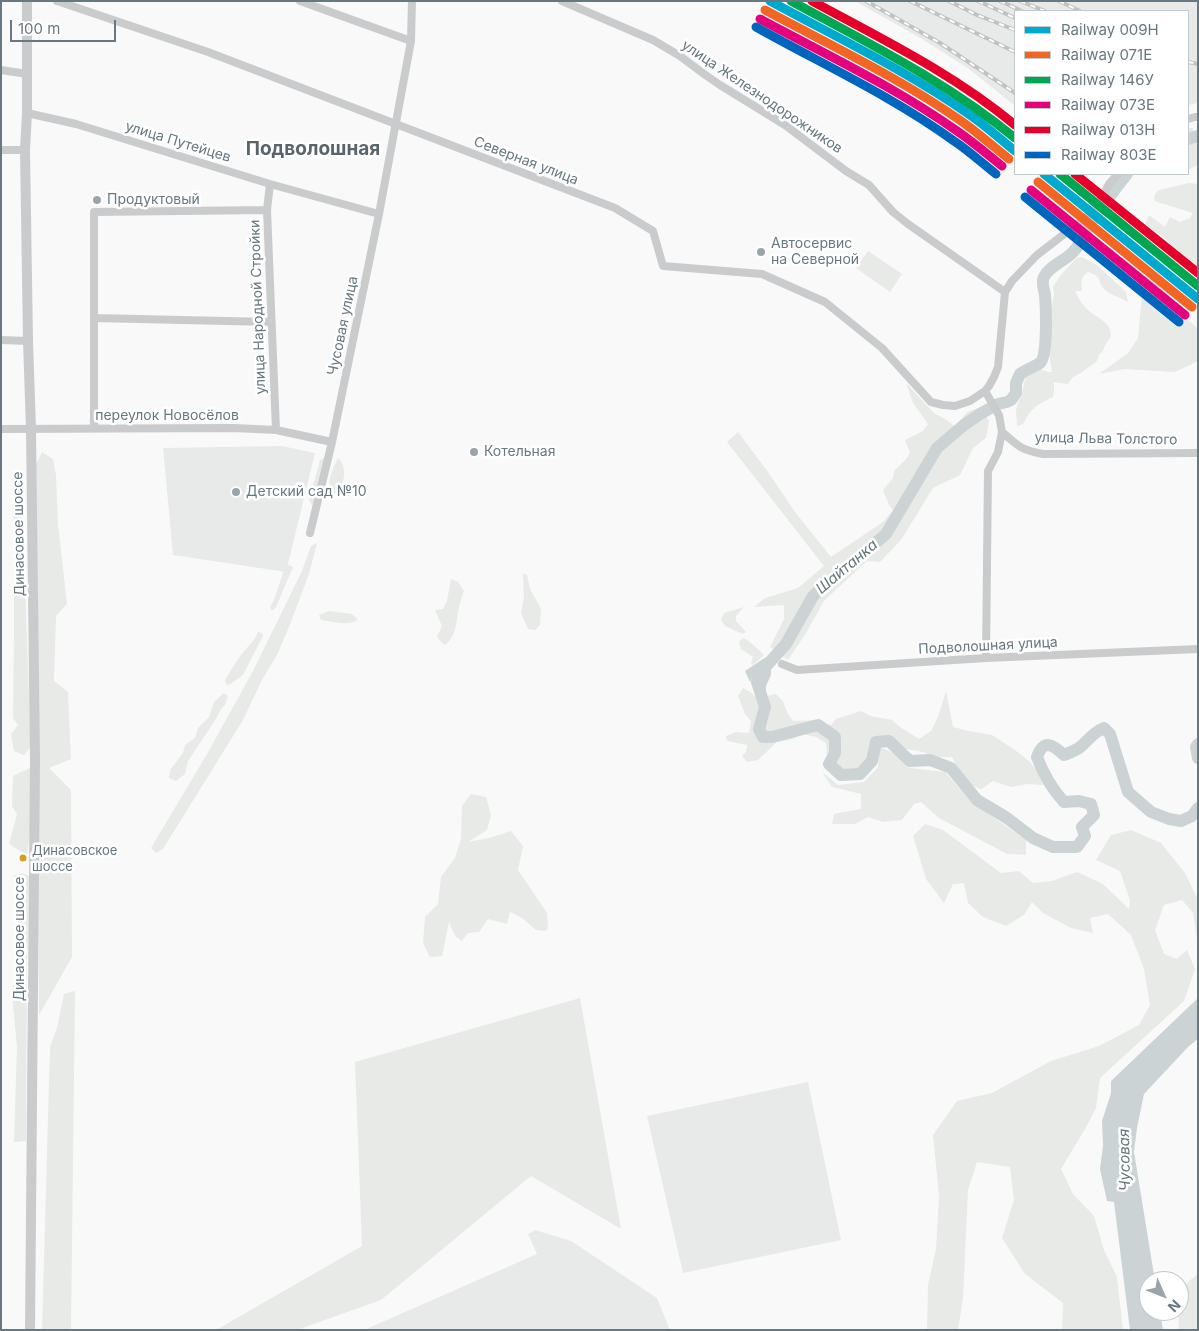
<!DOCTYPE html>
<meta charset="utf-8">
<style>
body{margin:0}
#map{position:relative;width:1199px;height:1331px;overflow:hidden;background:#f9f9f9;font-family:Inter,sans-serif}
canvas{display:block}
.frame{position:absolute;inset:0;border:2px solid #677880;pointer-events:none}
.legend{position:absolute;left:1014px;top:10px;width:175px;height:165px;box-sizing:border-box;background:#fff;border:1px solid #c2c9cc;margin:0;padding:6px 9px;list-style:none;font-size:15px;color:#677880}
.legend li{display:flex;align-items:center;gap:10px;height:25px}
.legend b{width:25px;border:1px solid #c2c9cc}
.north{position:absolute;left:1139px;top:1271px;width:50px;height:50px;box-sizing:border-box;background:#fff;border:1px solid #c2c9cc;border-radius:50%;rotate:134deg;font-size:14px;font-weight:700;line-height:20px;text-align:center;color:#677880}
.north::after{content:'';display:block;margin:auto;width:18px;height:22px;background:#9aa5aa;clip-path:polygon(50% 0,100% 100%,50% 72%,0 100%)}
.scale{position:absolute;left:10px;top:20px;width:106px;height:22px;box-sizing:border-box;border:2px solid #677880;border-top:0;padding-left:6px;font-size:15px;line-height:18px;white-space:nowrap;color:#677880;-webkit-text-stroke:4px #fff;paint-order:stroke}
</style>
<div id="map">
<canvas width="1199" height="1331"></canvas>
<div class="frame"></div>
<ul class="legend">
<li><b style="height:6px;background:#00a9ce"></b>Railway 009Н</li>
<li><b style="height:6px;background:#f26522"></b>Railway 071Е</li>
<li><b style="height:6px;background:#00a651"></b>Railway 146У</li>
<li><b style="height:6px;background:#e5007d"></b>Railway 073Е</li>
<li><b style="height:6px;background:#e4002b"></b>Railway 013Н</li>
<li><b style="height:6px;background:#0065bd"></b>Railway 803Е</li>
</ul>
<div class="north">N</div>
<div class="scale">100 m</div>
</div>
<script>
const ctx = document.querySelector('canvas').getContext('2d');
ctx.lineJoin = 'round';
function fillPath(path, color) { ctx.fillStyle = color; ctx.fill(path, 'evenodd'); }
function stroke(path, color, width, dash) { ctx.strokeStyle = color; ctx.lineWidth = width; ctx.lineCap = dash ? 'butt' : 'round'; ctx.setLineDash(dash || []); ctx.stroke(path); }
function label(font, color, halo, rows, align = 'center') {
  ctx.font = font + ' Inter,sans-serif'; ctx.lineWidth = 5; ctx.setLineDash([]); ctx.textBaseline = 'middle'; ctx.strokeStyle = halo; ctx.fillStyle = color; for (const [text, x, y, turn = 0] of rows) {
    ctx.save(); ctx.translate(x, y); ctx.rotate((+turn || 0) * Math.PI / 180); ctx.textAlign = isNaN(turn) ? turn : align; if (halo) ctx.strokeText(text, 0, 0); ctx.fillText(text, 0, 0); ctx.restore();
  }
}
const built = new Path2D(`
 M855,1h343v102l-10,2v-94h-173v95l-46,-37 -47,-30z
 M282,446l33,7 -29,119 -113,-17 -10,-107z
 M808,1082l33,158 -158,33 -36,-157z
 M535,1230l36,11 86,57 13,32h-306l173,-76 -9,-20z`);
const green = new Path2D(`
 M1188,128h5l1,12 4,3v22l-10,5z
 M1189,183l9,1v84l-4,-6 -12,-3 -15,-19 -22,-16 4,-9 16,12 5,-10 10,5 10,-4 3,-5 -36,-11 -3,-2 1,-6 4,-4z
 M868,251l34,23 -12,18 -34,-24z
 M1082,257l15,8 29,27 2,10c-11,-7 -27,-8 -29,-24l-5,-4 -6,-2c-9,7 -6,10 -6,19h-7c3,6 6,12 11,17 9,10 26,13 25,29l-6,8 -2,6 -4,4 -2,6 -16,12 -8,4 -5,7 -14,-2v9l-1,6c-15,7 -22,11 -30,27l-6,2c0,-6 -1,-11 -1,-16 1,-6 4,-10 6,-16 2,-8 2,-21 11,-25 6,-3 13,4 19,3l-3,-18 2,-20 -2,-10 5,-30 -1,-7 7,-11 9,-10 8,-8z
 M1123,257l10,5 21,15 11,9 9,21 24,22v32l-2,1 -21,10 -51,-3 -25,5 29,-21 10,-15 4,-43 -6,-23z
 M906,383l28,30 11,6 11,8 11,-15 14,-5 8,14 -3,17 -13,10 -13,27 -27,13 -32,52 -21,22 -13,-1 -43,40 -18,32 -18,27 -18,-13 14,-28v-14l-30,2 11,-9 33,-10 26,-22 -97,-124 11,-10 30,40 27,40 36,45 52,-35 10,-12 -4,-5 -6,-15 10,-12 1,-7 12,-12 4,-6 -5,-13 18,-9 5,-7 -15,-21z
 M42,452l11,7 3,16 2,49 9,80 -11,12 -2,65 14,11 3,67 -22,9 22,22 1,167 -33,58 -3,-550z
 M324,458l1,5 -11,41 -2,2 -3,-6 11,-40z
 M338,458c7,6 8,19 3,28 -2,4 -6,7 -8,10 -8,-12 -1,-26 5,-38z
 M12,504l10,2 9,241 -7,8 -10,-4 -3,-17 7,-9 -5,-7 1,-83v-111z
 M317,543l-8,31 -20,53 -12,28 -15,25 -19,40 -80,129 -7,4 -5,-5 56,-94 46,-83 49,-100 9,-25z
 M289,565l4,2 -17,40 -4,4 -2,-4 4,-7 11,-33z
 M523,574l4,1 3,14 11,20 -1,16 -5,5 -7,-1 -7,-16 3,-16z
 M451,579l7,3 6,9c-2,6 -4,11 -5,16 -3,14 -2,29 -14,38l-3,-2 -5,-6 5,-11 -7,-16 8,-1 4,-8z
 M744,607l-8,9v5l10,11 -3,2 -18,-8 -4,-6 3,-7z
 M329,611l23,3 6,6c-11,6 -25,2 -37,0l-2,-5z
 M258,632l4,1 1,3 -20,39 -14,10 -3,-1 -1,-4c5,-8 10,-17 16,-25 6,-8 13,-13 17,-23z
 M743,638c6,2 16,12 21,17l-11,10 -2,-1 2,-7 -12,-8 -2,-7z
 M743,688l7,4 9,8 11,-5 6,-1 7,7 4,11 6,9 23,-1 15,5 5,-6 25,-8 10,5 21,4 8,7 19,12 12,-8 7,-14 8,-26 7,36 16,4 23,4 23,15 14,11 9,10 5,14 -15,-1 -17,3 -18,-6 -11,8c-18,-4 -22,-17 -30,-32h-16l-13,-5 -38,-7 -6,1 -3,17 -6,9 -9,6 -10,2 -18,-4 -5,-6 -3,-7 2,-8 -1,-12 -10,-6 -13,-3 -10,5 -16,3 -19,18 -11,2 -5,-6 4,-4 1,-7 -20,-4 -1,-5 10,-4 13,1 2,-12 -6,-7 -7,-18z
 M224,693l4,3 -3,9 -4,4 -5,10 -28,42 -3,13 -9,7 -7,-3 1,-8 13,-17 2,-8 10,-7 3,-10 11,-11 5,-15z
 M880,747l16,7 14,14 35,4 26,30 55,38v15l-19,-1 -68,-36 -18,-16 -7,2 -12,16 -19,2 -15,-5 -13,7h-23l2,-10 27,-5v-15l-29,-7 -10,-15 16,13 26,-3 14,-15z
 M30,768v64l-3,23 -18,-11 8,-30 -5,-8 1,-30z
 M471,794l15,3 5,18 -4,15 -19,12 21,-4 22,-7 12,15 -5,24 29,43 1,15 -2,3 -10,-1 -14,-12 -12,-6 -3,12 -19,-5 -9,13 -11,1 -6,8 -7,-5 -6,-14 -7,34 -12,1 -7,-14 2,-26 13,-13 3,-27 14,-19 6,-19 1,-33z
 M925,824l18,6 58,43 18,-2 14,12 19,-2 25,-9 26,12 26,25 1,-8 -10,-30 -24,-11 15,-25 20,-5 30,13 24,30 13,27v46l-5,-33 -11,-13 -18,5 -9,25 9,24 13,5 10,-9 8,19 -11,32 -84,77 -4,30 -11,21 -24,40 12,25 21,22 10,34 13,27 6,53h-61l1,-27 -38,-29 -23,-36 12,-38 -4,-33 -33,-5 -9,28 -5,108 -5,32h-31l1,-45 8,-36 3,-53 -6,-61 24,-34 35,-8 59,-32 48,-15 40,-21 11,-20 -6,-36 -13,-34 -23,-21 -18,4 3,15 -22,-5 -28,-15 -11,-11 -8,13 -18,11 -23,-9 -15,-14 -4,-20 -11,1 -9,19 -18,-24 -13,-43z
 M23,873l6,3 -1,74 -8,-4 -6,-71z
 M17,954h10l-1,187 -12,1 3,-95 -5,-52z
 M75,991l-4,339h-29l8,-283 7,-19 7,-34z
 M580,998l41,231 -90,-53 -150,124 -84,30h-81l146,-84 -7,-184z
 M1198,1274v56h-19l-1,-19h1v-22z`);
const water = new Path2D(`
 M767,657h4l4,4 -4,5v9l-5,11v11l-2,5 -8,-16 -2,-1 -2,-7 -2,4 -5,-11 18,-12z
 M1198,998v41l-9,7 -45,48 -7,34 -3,24 21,129h-6v30h11l3,19h-33l-16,-128 -7,-1 -7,-32 3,-23 -1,-25 9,-28v-12z`);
const river = new Path2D(`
 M1188,139l10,-3
 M1127,174c-12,15 -23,30 -34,46 -7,11 -11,23 -20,32 -8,9 -24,14 -29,25 -3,5 0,13 1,18 1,12 3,61 -5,68 -4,3 -15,7 -20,11l-4,9v10l-5,7 -4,2 -9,2 -18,10 -16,11 -27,23 -51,86 -73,62 -27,48 -26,29 -3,9 8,25 -6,22 4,8h9l46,-12 17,12v16l-6,11 12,11 19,-1 12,-13 4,-19 13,-1 21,20 20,-1 21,8 26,32 30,18 26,20 20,9h24l8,-11 -3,-9 12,-12 -3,-11 -12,-3 -15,1c-12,-13 -21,-29 -27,-45 7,-19 16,-12 27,-2 5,-2 10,-4 15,-7 10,-8 13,-15 25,-20l6,6 18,58 23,20 18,7 12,2 11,-5 6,-8
 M1198,744l-2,3 2,11`);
const minor = new Path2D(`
 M57,1l151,51 407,156 38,23 10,35 99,8 63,28 57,46 49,54 12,3 12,1 15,-5 15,-10 4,-5 5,-9 4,-10 7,-75 7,-11 25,-26 52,-40 12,-16 8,-15 9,-10
 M300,1l111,40
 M562,1l91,39 27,16 24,18 16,11 65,40 61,46 23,14 24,27 15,12 97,68
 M1,70l26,4
 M27,113l49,11 194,60 109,30
 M1188,119l7,-2h3
 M1,150h24
 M270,184l-3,26 9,220
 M94,318l177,4
 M1,340l27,1
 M985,391l14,24 3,17
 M94,428v-216l173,-2
 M1,429l233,-1 42,2 56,12
 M310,533l22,-91 47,-228 32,-173 1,-40
 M986,658l2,-187 10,-19 4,-20c17,15 19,18 41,22l155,-1
 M782,664l15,6 189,-12 212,-9`);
const tertiary = new Path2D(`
 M27,1v112l-2,37 3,191 3,88 4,330 -5,571`);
const rail = new Path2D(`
 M866,1l74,42 75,50
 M910,1l105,51
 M949,1l28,14 38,15
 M978,1l37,17
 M1000,1l22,10
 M1020,1l25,10
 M1059,1l21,10
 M1188,62l10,2
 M1113,215l85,70`);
const rail1 = new Path2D(`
 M770,1c68,37 137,70 200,114 16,11 30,24 45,36
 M1044,174l154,125`);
const rail2 = new Path2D(`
 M765,10c67,36 137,69 199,113 15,11 30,24 45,36
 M1038,182l154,125`);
const rail3 = new Path2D(`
 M791,1c77,42 156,81 224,137
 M1060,174l138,112`);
const rail4 = new Path2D(`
 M760,19c67,36 135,68 197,112 16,11 30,23 45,35
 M1031,190l154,125`);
const rail5 = new Path2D(`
 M812,1c70,38 142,73 203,124
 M1075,174l123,99`);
const rail6 = new Path2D(`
 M756,27c66,37 136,69 198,114 15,10 28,22 42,33
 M1025,197l154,125`);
const markers = [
 [97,200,5,"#9aa5aa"],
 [761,252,5,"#9aa5aa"],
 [474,452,5,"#9aa5aa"],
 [236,492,5,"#9aa5aa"],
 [23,858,4.5,"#da9d1a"]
];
const busNames = [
 ["Динасовское",32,851],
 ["шоссе",32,867]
];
const streetNames = [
 ["улица Железнодорожников",762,97,34],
 ["улица Путейцев",178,142,17],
 ["Северная улица",526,161,21],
 ["улица Народной Стройки",258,307,-92],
 ["Чусовая улица",343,326,-78],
 ["переулок Новосёлов",167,416],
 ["улица Льва Толстого",1106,439,1],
 ["Динасовое шоссе",19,534,-91],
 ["Подволошная улица",988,646,-3],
 ["Динасовое шоссе",20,939,-90]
];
const poiNames = [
 ["Продуктовый",107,200],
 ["Автосервис",771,244],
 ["на Северной",771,260],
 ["Котельная",484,452],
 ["Детский сад №10",246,492]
];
const waterNames = [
 ["Шайтанка",847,567,-40],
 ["Чусовая",1125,1160,-91]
];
const districtNames = [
 ["Подволошная",313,149]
];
fillPath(built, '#e8eae9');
fillPath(green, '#e8eae7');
fillPath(water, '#ccd3d5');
stroke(river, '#ccd3d5', 12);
stroke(minor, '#cacbcc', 8);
stroke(tertiary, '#cacbcc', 10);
stroke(rail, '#c0c2c3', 4);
stroke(rail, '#fff', 2, [5.5]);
stroke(rail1, '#00a9ce', 9);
stroke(rail2, '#f26522', 9);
stroke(rail3, '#00a651', 9);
stroke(rail4, '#e5007d', 9);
stroke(rail5, '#e4002b', 9);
stroke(rail6, '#0065bd', 9);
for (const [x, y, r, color] of markers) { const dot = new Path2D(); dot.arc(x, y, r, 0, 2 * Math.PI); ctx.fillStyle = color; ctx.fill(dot); stroke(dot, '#fff', 2); }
label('13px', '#677880', '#fff', busNames, 'left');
label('14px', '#677880', '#fff', streetNames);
label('14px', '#677880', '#fff', poiNames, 'left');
label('italic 15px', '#637679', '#fff', waterNames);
label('bold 19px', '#59656c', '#fff', districtNames);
</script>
